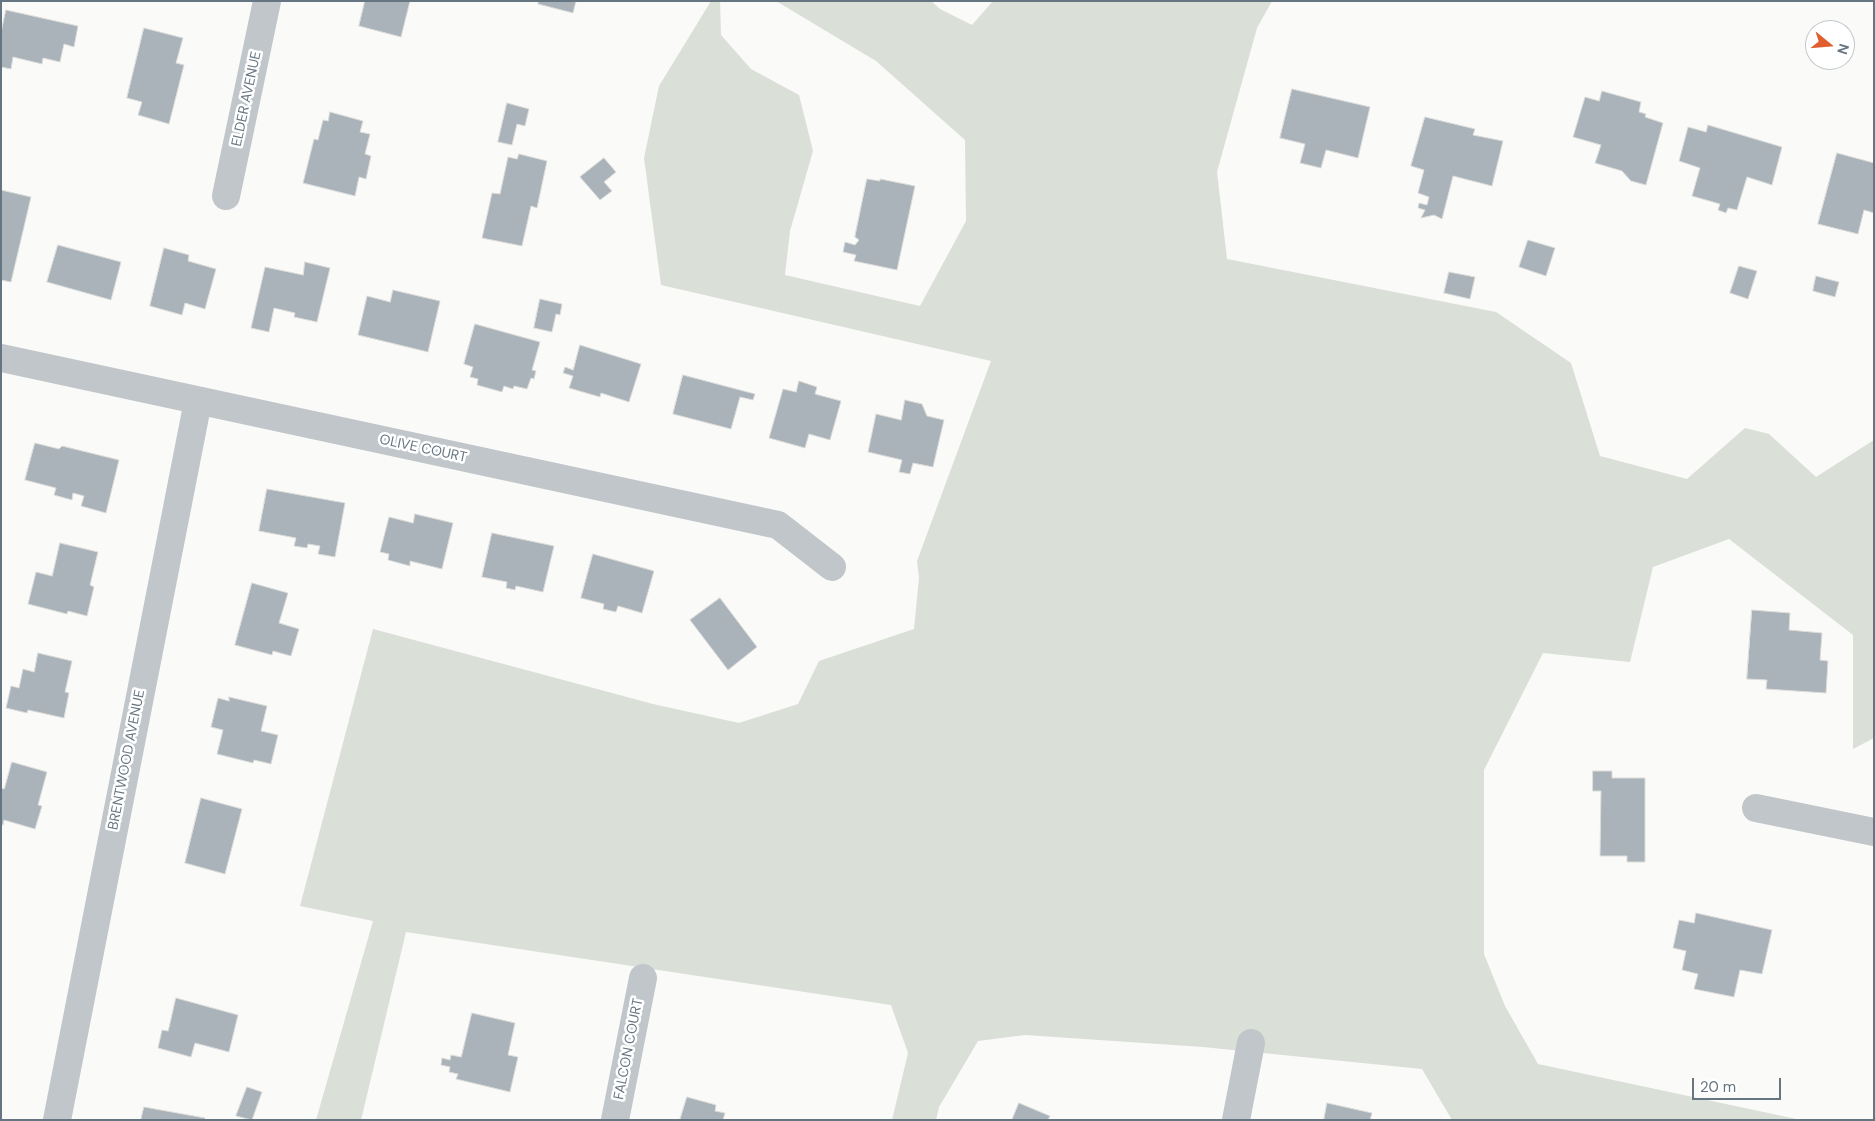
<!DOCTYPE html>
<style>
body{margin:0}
#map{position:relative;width:1875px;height:1121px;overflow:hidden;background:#fafaf8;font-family:"DM Sans",sans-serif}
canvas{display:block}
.frame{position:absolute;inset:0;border:2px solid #667582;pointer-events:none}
.north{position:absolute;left:1805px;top:20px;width:50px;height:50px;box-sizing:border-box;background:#fff;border:1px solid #c2c8cd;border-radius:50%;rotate:107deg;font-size:14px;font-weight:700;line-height:20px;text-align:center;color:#667582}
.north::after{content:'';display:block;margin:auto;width:18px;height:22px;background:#e15e31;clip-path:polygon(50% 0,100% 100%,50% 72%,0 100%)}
.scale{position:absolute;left:1692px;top:1078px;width:89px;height:22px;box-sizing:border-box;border:2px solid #667582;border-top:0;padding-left:6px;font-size:15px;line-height:18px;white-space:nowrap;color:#667582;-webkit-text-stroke:4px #fff;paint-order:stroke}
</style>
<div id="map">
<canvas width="1875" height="1121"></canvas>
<div class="frame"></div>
<div class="north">N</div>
<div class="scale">20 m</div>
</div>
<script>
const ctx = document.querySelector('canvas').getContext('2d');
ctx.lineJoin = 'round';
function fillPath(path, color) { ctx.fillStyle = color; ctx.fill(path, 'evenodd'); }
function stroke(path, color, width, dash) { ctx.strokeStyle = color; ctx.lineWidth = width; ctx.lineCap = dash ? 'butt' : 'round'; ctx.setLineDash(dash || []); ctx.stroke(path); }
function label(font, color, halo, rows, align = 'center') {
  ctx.font = font + ' "DM Sans",sans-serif'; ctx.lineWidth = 5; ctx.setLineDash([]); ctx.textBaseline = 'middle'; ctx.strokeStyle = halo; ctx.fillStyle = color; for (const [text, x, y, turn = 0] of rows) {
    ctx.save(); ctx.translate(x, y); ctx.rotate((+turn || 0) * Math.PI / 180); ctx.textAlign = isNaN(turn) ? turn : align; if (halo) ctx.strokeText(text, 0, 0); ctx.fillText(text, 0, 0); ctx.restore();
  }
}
const green = new Path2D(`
 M711,1h9l1,34 30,34 48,26 14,56 -23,80 -5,44 135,31 46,-85 -1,-81 -89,-79 -100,-60h155l9,8 32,16 21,-24h279l-15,27 -40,144 10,87 269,53 75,51 29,93 87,23 58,-51 24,6 47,43 58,-37v298l-21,11v-114l-124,-96 -76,28 -23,95 -87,-9 -59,117v184l21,52 33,58 263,56h-349l-30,-51 -219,-22 -178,-12 -47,6 -39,66 -3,13h-44l16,-67 -17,-48 -485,-73 -45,188h-45l57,-199 -73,-15 73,-277 280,75 86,19 59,-19 21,-43 95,-32 5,-51 -2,-17 74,-200 -330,-76 -17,-127 15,-72z`);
const building = new Path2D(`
 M365,1h45l-9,36 -42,-11z
 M539,1h37l-3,12 -35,-9z
 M6,10l72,16 -4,21 -10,-3 -4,18 -17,-4 -1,6 -29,-7 -2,12 -10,-2v-34z
 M144,28l39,10 -7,25 8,2 -15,59 -31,-9 4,-13 -15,-4z
 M1292,89l78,18 -12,51 -32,-8 -5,18 -21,-5 5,-19 -25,-6z
 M1602,91l39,11 -2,10 7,2 -1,3 18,6 -17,62 -15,-4 -9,-10 -27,-8 6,-18 -28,-8 12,-40 14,4z
 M507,103l22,6 -4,17 -8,-2 -5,21 -14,-3z
 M330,112l33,9 -3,11 10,2 -5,20 6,2 -5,23 -7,-2 -4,19 -52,-13 11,-44 4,1 5,-20 5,1z
 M1425,117l50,12 -2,6 30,6 -11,45 -39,-10 -11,43 -8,-4 -13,3 4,-8 -7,-2 1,-5 8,2 2,-8 -11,-4 6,-23 -13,-4z
 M1708,125l74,22 -10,38 -25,-8 -10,33 -9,-2 -2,5 -8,-3 2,-6 -28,-8 8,-28 -21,-7 9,-34 18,5z
 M1837,153l37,10v50l-10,-3 -6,24 -40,-10z
 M519,154l28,7 -10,47 -6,-2 -9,40 -40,-8 10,-45 8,1 8,-37 9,2z
 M604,158l12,14 -12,10 8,9 -12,9 -20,-23z
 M867,179l13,2v-2l35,7 -18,84 -43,-9 2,-6 -13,-3 2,-10 10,3 4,-5 -4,-3z
 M1,190l30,7 -20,85 -10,-2z
 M1528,240l27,8 -9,28 -27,-9z
 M58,245l63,17 -10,38 -64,-18z
 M164,248l25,7 -1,6 28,8 -11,40 -20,-6 -3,12 -32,-9z
 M305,262l25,6 -13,54 -23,-5 1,-4 -21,-5 -5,24 -18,-4 14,-61 38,8z
 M1739,266l18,5 -9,28 -18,-6z
 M1449,272l26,5 -5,22 -26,-6z
 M1816,276l23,6 -4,15 -22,-6z
 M393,290l47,11 -12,51 -70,-17 9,-39 23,6z
 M540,299l22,5 -2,11 -4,-1 -4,18 -18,-4z
 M475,324l65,18 -8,28 4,1 -2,8 -3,-1 -4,11 -13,-3 -1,3 -9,-3 -2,6 -25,-7 1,-6 -8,-2 3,-10 -9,-3z
 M580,345l61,19 -12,38 -28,-9 -1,4 -31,-9 4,-12 -10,-3 2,-6 8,3z
 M683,375l72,19 -2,6 -13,-3 -9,32 -58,-15z
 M799,381l18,6 -2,7 26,7 -11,39 -21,-6 -4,14 -36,-10 14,-49 13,3z
 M905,400l17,4 5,12 17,4 -11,47 -20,-4 -3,11 -11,-2 3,-12 -34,-8 8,-38 25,6z
 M35,443l24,6 3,-3 57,14 -13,53 -25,-7 3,-10 -11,-3 -1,7 -18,-5 2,-7 -31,-8z
 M267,489l78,14 -10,54 -17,-3 2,-8 -12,-2 -1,4 -13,-2 2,-8 -37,-7z
 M415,514l38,9 -11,46 -32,-8v5l-22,-6 1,-6 -9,-2 9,-35 24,6z
 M492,533l62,13 -11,46 -27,-6 -1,4 -9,-2 1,-6 -25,-5z
 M60,543l38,9 -8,33 4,2 -7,29 -19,-5 -1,3 -39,-10 8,-32 16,4z
 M593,554l61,17 -12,42 -24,-7 -2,6 -13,-3 1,-5 -23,-6z
 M252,583l36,10 -9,30 20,6 -8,27 -18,-5 -1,4 -37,-10z
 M720,598l37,49 -29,23 -38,-50z
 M1752,610l38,3 -1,17 33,3 -2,27 8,1 -2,32 -60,-4 1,-9 -20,-1z
 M38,653l34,8 -7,31 4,1 -5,25 -36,-8 -1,3 -21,-5 5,-22 8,2 4,-19 11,3z
 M229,697l38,9 -6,25 17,4 -7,29 -17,-4 -1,3 -36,-9 6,-24 -12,-3 7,-29 11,3z
 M12,762l35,10 -9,33 4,1 -7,23 -31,-9 -1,5h-2v-37l3,1z
 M1593,771h19v7h33v84h-18v-6h-27l1,-65h-8z
 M201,798l41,11 -17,65 -40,-11z
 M1696,913l76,17 -10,44 -22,-4 -6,27 -40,-8 4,-15 -16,-4 4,-19 -13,-3 6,-28 15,3z
 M176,998l62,17 -9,37 -34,-9 -4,14 -33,-9 4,-18 6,1z
 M472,1013l43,10 -7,32 10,2 -8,35 -54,-13 2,-5 -9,-2 1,-5 -9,-2 1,-7 8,2 1,-5 10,2z
 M247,1087l15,5 -10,28 -16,-4z
 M687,1097l29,8 -1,6 10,2 -2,7h-43z
 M1019,1103l31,13 -2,4h-36z
 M1327,1103l45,10 -2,7h-46z
 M144,1107l61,11v2h-64z`);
const minor = new Path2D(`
 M226,196l41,-195
 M1,358l777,167 54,42
 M1756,808l118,24
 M57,1120l141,-719
 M615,1120l28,-142
 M1236,1120l15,-77`);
const streetNames = [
 ["ELDER AVENUE",247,99,-78],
 ["OLIVE COURT",423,449,12],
 ["BRENTWOOD AVENUE",127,760,-79],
 ["FALCON COURT",629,1049,-79]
];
fillPath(green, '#dadfd7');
fillPath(building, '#aab3b9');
stroke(building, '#dcdcda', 1);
stroke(minor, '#c1c6ca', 28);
label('14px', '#667582', '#fff', streetNames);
</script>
